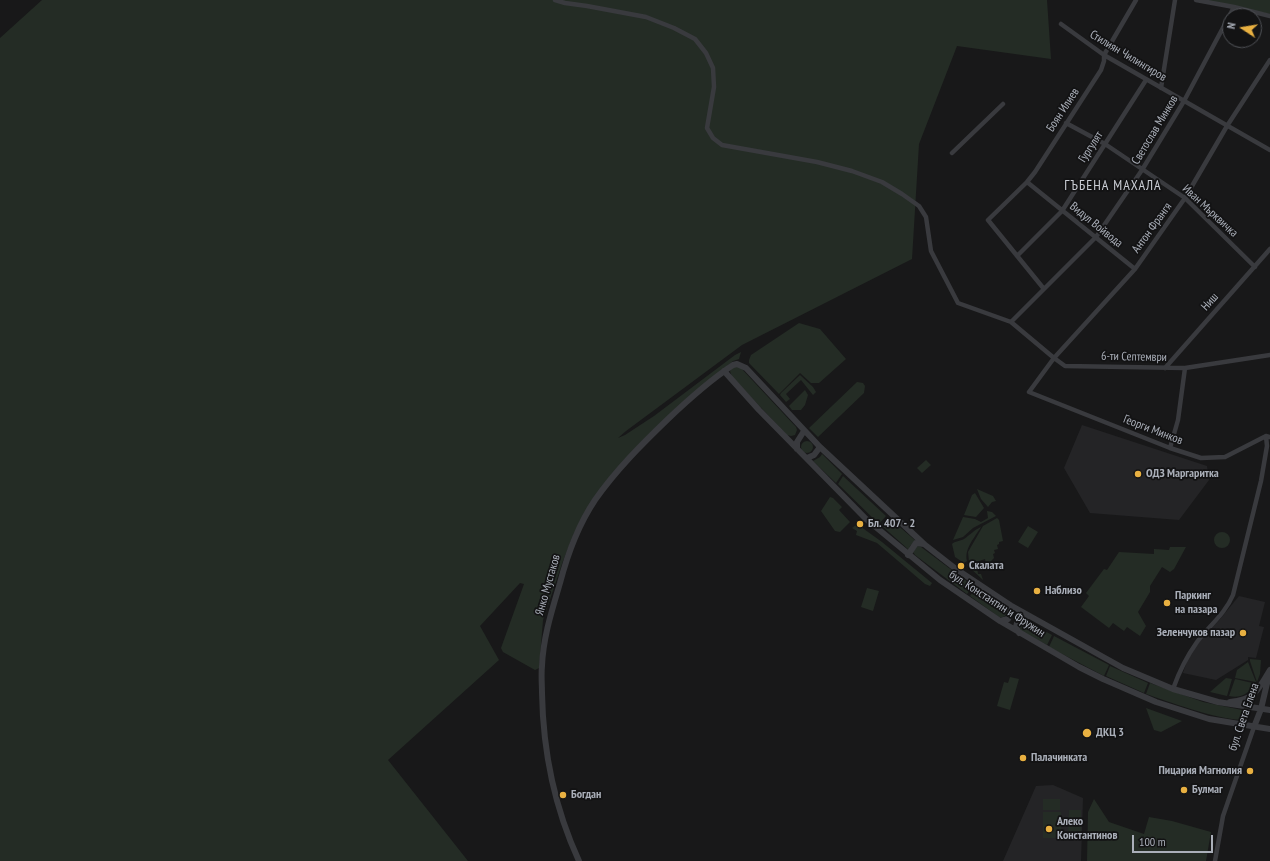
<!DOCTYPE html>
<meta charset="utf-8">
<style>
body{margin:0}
#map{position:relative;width:1270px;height:861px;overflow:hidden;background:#181819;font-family:"PT Sans Narrow",sans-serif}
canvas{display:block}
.north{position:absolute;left:1222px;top:8px;width:40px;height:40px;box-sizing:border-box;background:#131314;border:1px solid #4f5156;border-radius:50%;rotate:282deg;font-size:11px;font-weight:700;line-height:16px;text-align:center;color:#aaafb9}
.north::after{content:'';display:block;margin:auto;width:14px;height:18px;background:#e8b041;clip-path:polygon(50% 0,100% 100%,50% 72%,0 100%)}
.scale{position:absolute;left:1132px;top:835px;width:81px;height:18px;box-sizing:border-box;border:2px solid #aaafb9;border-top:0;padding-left:5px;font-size:12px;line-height:14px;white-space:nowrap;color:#aaafb9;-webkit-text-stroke:3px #131314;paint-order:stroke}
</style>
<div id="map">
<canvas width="1270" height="861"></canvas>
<div class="north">N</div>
<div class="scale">100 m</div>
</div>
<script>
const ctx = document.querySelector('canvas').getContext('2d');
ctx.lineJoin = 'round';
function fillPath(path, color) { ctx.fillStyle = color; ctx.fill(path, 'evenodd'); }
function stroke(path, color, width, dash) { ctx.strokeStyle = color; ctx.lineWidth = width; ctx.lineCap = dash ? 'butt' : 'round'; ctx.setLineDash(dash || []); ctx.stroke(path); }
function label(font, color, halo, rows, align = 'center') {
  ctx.font = font + ' "PT Sans Narrow",sans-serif'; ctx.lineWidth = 3.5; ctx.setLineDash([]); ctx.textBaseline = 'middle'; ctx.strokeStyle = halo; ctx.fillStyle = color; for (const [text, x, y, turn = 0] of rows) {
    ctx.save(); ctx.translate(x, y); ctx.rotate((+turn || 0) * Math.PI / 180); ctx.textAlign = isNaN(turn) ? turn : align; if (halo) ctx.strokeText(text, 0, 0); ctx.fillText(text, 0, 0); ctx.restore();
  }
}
const built = new Path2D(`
 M1082,425l125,41 2,14 -30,40 -89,-7 -26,-45z
 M1239,596l26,6 -6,24 5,1 -8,31 -8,-1v3l-32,20 -33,-7 4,-12 9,-16 25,-27z
 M1053,785l30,13 -2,63h-78l33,-75z`);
const green = new Path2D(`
 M42,0h1005l4,59 -94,-13 -38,98 -7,115 -170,86 -116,86 -8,7 7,-3 29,-19 81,-61 6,-3 -2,7 -6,2 -74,64 -65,75 -20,33 -11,28 -20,59 -4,48 -4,2 -32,-18 -2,-4 23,-64 -4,-1 -40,43 19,34 -111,100 80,101h-468v-823z
 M1200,0h70v14z
 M799,323l21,6 26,30 -27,24h-8l-11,-10 -21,21 -30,-31v-3l2,-5z
 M734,366l6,1 56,60 1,3 -2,5 -4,1 -4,-1 -55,-58 -2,-6z
 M800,375l13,12 3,5 -3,3 -12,-15 -15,14 4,5 -4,3 -6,-7 1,-2z
 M857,382l6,1 2,3 -1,7 -46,44 -9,-9z
 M805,390l3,5 -3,10 -4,5h-9l-3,-4z
 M801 447a6 6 0 1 1 12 0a6 6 0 1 1-12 0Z
 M822,454l20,20 -6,9 -23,-22 7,-4z
 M926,460l5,5 -9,8 -5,-5z
 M843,476l43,40 -7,8 -41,-40z
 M977,489l16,7 3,5 -4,1 -4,5 -7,-8z
 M975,493l9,15 -8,9 -12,-2 8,-20z
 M830,497l3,1 9,9 -3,3 11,12 -10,10 -5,-1 -14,-20z
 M987,511l5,1 4,4 -23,12 -10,9 -10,3 10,-23 12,2 6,3 7,-4z
 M888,517l28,24 -6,5 -1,4 -28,-25z
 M997,518l2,2 4,21 -4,1v2l-2,1 1,4 -4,1 1,3 -2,1 1,4 -5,5 -3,1 -1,-5 -9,3 2,12h3l2,6 -16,-15 2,-3 -1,-10 15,-26z
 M857,524l25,18 50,41 -2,3 -5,-2 -48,-41 -21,-8 1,-4 -5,-3z
 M1028,526l10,6 -10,16 -10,-6z
 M981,527c-6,10 -17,22 -14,34l-3,2 -9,-6 -3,-13c3,-3 8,-3 12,-5 6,-4 10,-9 17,-12z
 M1214 540a8 8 0 1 1 16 0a8 8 0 1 1-16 0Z
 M917,546l4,1 52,39 -6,8 -52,-39 -2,-3z
 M1170,547h16l-12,22 -4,3 -8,-5 -12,19v6l-12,20 8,14 -6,10 -13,-9 -3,4 -11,-8 -4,5 -28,-21 8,-11 -3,-3 18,-24 3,1 12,-18 35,2v-5l15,1z
 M867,588l12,3 -6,20 -12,-4z
 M976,588l30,19c2,6 1,11 -7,10l-29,-21z
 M1024,621h3l25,14 -5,10 -26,-14 -2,-6 2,-3z
 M1054,636l55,29 -5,11 -55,-29z
 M1250,659l11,1 -1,14 -3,8 -7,-21z
 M1248,662l8,20 -21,-4 2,-8z
 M1110,666l38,17 -4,10 -38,-17z
 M1010,677l9,2 -9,31 -13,-4 7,-24 4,1z
 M1226,678l6,1 -5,17 -17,-4z
 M1235,679l22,5c-8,8 -15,15 -28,12z
 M1150,683l53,19 44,9 2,2 -2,6c-19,5 -80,-18 -101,-25z
 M1146,708l36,13 -21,11 -7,-2z
 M1043,799h17v11h-17z
 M1094,799l15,23 35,12 5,-17 23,4 39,11 -5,29h-119l1,-49z
 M1069,810h12v24h-13z
 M1043,812h18v26h-18z`);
const minor = new Path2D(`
 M555,0l10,3 22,3 59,11 28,11 21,11 11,14 7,15 1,19 -7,41 6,10 9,7 95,17 35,9 30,11 20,12 17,12 7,11 5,34 27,52 53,19 43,36 11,8 120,2 85,-13
 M1196,0l38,7 36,9
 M1061,24l43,31 166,95
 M1270,60l-43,66 -42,72 -50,71 -81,89 -25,34 141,56 31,10 24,-1 41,-21 4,1
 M1161,88l14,-88
 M1066,123l39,21 80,54 70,69
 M952,153l51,-49
 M1027,182l108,87
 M1017,256l45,-45 84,-131
 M1044,289l-56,-69 39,-38 8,-10 66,-102 3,-9v-6l32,-55
 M1011,322l85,-85 46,-67 42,-69 50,-94
 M1165,368l105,-119
 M1170,448l8,-28 7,-52
 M1173,689c6,-17 14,-33 24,-47 12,-16 28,-28 36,-47l28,-114 6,-35 -1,-10
 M1215,861l8,-45 31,-89`);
const tertiary = new Path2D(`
 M724,371l35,39 107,109 74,61 60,41 79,46 24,12 53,23 53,17 61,10
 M797,449v-7l7,-11
 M807,458l7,-3 6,-8
 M908,555l8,-12 8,1
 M1000,621l8,-2 2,-6v-8
 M1019,633l-3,-6 1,-4 5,-5 6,-2
 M1230,702c26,-3 27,-11 40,-32
 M1254,727l7,-18 8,-34
 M579,861c-24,-52 -36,-111 -37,-168 0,-9 -1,-18 0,-27 1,-28 10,-56 18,-83 7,-27 19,-59 35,-83 21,-30 47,-56 73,-81 21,-20 41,-38 65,-54l4,-1 9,4 74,79 104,97 32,25 54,36 113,63 50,21 45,13 52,8`);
const markers = [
 [1138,474,4,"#e8b041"],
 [860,524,4,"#e8b041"],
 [961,566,4,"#e8b041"],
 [1037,591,4,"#e8b041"],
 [1167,603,4,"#e8b041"],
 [1243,633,4,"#e8b041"],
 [1087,733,5,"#e8b041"],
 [1023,758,4,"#e8b041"],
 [1250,771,4,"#e8b041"],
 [1184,790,4,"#e8b041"],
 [563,795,4,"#e8b041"],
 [1049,829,4,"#e8b041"]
];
const streetNames = [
 ["Стилиян Чилингиров",1128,56,31],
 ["Боян Илиев",1063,110,-57],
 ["Светослав Минков",1155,130,-59],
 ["Гургулят",1091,147,-57],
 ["Иван Мърквичка",1210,211,43],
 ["Видул Войвода",1096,225,39],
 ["Антон Франгя",1152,228,-54],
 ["Ниш",1210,302,-48],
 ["6-ти Септември",1134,357,1],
 ["Георги Минков",1153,430,21],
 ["Янко Мустаков",548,585,-74],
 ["бул. Константин и Фружин",997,604,33],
 ["бул. Света Елена",1244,717,-71]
];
const poiNames = [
 ["ОДЗ Маргаритка",1146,474],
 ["Бл. 407 - 2",868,524],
 ["Скалата",969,566],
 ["Наблизо",1045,591],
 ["Паркинг",1175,596],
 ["на пазара",1175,610],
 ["Зеленчуков пазар",1235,633,"right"],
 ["ДКЦ 3",1096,733],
 ["Палачинката",1031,758],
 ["Пицария Магнолия",1242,771,"right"],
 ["Булмаг",1192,790],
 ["Богдан",571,795],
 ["Алеко",1057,822],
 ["Константинов",1057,836]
];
const quarterNames = [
 ["ГЪБЕНА МАХАЛА",1113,186]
];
fillPath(built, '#242426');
fillPath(green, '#242c25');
stroke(minor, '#393a3e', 4.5);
stroke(tertiary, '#393a3e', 6);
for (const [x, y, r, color] of markers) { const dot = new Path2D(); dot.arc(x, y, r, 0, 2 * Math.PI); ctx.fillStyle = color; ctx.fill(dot); stroke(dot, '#131314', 1.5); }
label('12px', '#aaafb9', '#131314', streetNames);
label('bold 12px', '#aaafb9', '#131314', poiNames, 'left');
ctx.letterSpacing = '1px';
label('14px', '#cbced5', '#131314', quarterNames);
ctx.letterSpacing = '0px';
</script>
